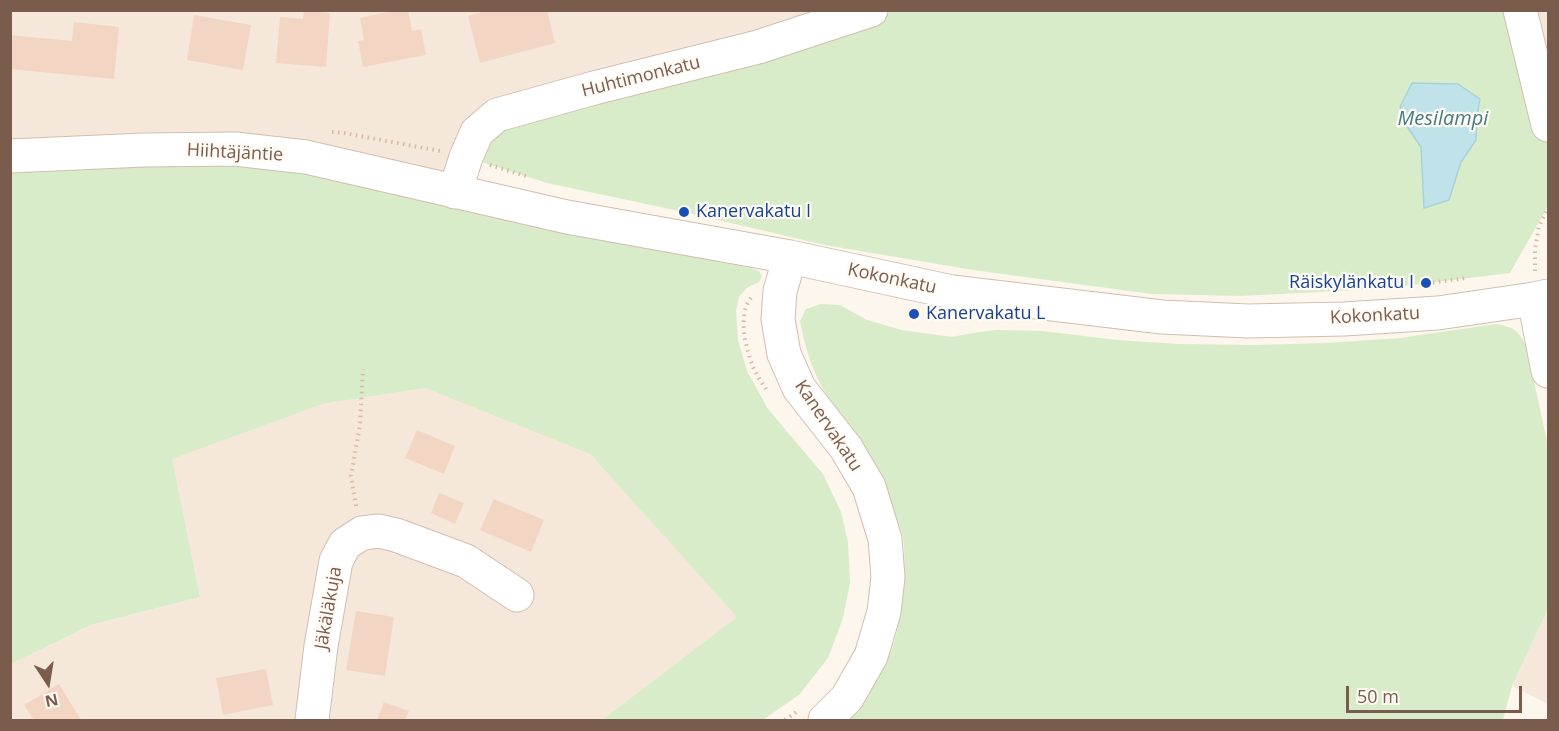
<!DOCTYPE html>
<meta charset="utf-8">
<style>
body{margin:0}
#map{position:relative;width:1559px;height:731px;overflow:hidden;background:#fdf6ec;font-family:"Open Sans",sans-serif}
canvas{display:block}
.frame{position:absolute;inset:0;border:12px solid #7a5c4d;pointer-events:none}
.north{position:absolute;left:18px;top:653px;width:60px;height:60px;-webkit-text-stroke:4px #fffaf3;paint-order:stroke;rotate:168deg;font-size:16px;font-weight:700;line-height:24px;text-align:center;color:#7a5c4d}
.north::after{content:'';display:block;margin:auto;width:21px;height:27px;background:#7a5c4d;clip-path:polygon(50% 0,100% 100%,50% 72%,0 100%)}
.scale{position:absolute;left:1346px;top:686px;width:176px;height:27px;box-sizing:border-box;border:3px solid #7a5c4d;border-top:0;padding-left:8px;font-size:18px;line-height:21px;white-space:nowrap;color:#7a5c4d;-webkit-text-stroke:4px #fffaf3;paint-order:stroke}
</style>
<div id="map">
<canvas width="1559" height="731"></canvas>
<div class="frame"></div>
<div class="north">N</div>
<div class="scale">50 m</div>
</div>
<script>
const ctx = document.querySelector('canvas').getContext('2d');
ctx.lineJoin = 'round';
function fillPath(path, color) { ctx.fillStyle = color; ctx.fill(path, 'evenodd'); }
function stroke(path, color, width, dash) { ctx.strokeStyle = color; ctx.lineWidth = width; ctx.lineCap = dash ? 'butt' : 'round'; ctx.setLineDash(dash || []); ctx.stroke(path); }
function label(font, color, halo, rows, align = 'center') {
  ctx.font = font + ' "Open Sans",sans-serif'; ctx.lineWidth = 4.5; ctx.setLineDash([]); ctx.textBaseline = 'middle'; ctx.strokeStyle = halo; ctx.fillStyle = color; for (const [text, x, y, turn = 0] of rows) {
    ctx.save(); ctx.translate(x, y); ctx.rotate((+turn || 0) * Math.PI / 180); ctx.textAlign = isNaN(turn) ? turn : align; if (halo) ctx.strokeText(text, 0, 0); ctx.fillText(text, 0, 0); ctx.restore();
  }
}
const residential = new Path2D(`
 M10,11h863l-376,104 -42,77 -149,-35 -295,-1z
 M1520,11h28v114z
 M425,388l165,66 148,163 -136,103h-591v-56l80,-39 109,-28 -29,-138 152,-55z
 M1548,609v95l-36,-18z`);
const green = new Path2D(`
 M1520,10l28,115v81l-38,67 -132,16 -137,7 -89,-2 -179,-24 -148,-25 -141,-33 -137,-29 -81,-26 11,-25 394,-121z
 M120,164l143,2 74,14 307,67 107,21 8,3 3,5 -3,6 -11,5 -9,10 -3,14 2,29 9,31 21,38 55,65 18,38 7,30 2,41 -7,35 -15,40 -28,36 -37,26h-161l135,-103 -147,-163 -165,-66 -102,16 -151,55 28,138 -109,28 -80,39v-494z
 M821,304l19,1 27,15 35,10 50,7 21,-4 23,-3 46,1 75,9 62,4 75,1 72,-2 74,-5 96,-14c17,3 22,6 30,21l22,101v163l-36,77 -9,34h-653c15,-19 35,-51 43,-74 10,-32 14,-76 10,-109 -2,-8 -6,-17 -9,-26 -3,-10 -5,-21 -10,-30 -15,-32 -39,-58 -58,-87 -14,-23 -21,-47 -26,-73l6,-12z`);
const water = new Path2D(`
 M1412,83l46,1 22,15 -3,18 -1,23 -15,22 -12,38 -25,8 -3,-61 -13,-19 -8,-21z`);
const building = new Path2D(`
 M397,10h11l4,21 9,-2 5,26 -63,12 -5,-26 6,-1 -4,-22z
 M489,10h58l8,33 -75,20 -12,-47z
 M304,11l26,2 -4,54 -50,-4 4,-46 23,2z
 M194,15l57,10 -8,45 -56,-10z
 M74,22l45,5 -5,52 -104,-10v-34l62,6z
 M417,430l38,16 -11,28 -39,-16z
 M439,493l25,10 -9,21 -24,-11z
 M494,499l50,21 -13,32 -51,-22z
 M356,611l38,6 -9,59 -39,-6z
 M266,669l7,36 -50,10 -7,-37z
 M59,684l22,36h-47l-10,-15z
 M384,702l25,9 -4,9h-28z`);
const path = new Path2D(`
 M332,132l12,1 96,18
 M490,165l39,12
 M1535,271v-21l4,-24 9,-18
 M1421,284l46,-6
 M751,298c-14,17 -5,51 2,69 4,9 10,17 15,25
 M356,506l-5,-30 9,-51 3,-56
 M785,720l14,-10`);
const minor = new Path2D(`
 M1520,10l28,115
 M10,156l134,-6 91,-1 71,8 261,60 223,40 162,35 210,25 86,4 96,-2 94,-6 96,-14 14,-3
 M455,192l11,-35 11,-25 20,-17 97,-27 164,-41 113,-37
 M790,257l-10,34 -2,28 6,35 15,34 47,60 23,39 16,52 3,38 -4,35 -13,44 -24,42 -22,22
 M1534,299l14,72
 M312,720l9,-74 15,-85 9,-17 17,-11 17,-2 17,4 70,26 51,34`);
const markers = [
 [684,212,6,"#1a4fb4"],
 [1426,283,6,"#1a4fb4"],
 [914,314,6,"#1a4fb4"]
];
const streetNames = [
 ["Huhtimonkatu",641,77,-14],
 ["Hiihtäjäntie",235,153,3],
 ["Kokonkatu",892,279,12],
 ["Kokonkatu",1375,316,-3],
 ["Kanervakatu",828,426,56],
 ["Jäkäläkuja",329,608,-80]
];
const transitNames = [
 ["Kanervakatu I",696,212],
 ["Räiskylänkatu I",1414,283,"right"],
 ["Kanervakatu L",926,314]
];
const waterNames = [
 ["Mesilampi",1443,119]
];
fillPath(residential, '#f5e8da');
fillPath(green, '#d8ecc9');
fillPath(water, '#bfe3e8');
stroke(water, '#a5d3da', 1.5);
fillPath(building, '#f3d5c3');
stroke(minor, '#d1beb0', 35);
stroke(path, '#d9b8a5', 4, [1.5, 4.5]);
stroke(minor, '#fff', 33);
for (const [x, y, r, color] of markers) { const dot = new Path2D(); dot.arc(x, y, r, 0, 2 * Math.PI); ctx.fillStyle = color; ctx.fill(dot); stroke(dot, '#fffaf3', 2); }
label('18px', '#7a5c4d', '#fffaf3', streetNames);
label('18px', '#164399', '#fffaf3', transitNames, 'left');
label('italic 20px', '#437c86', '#fffaf3', waterNames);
</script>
